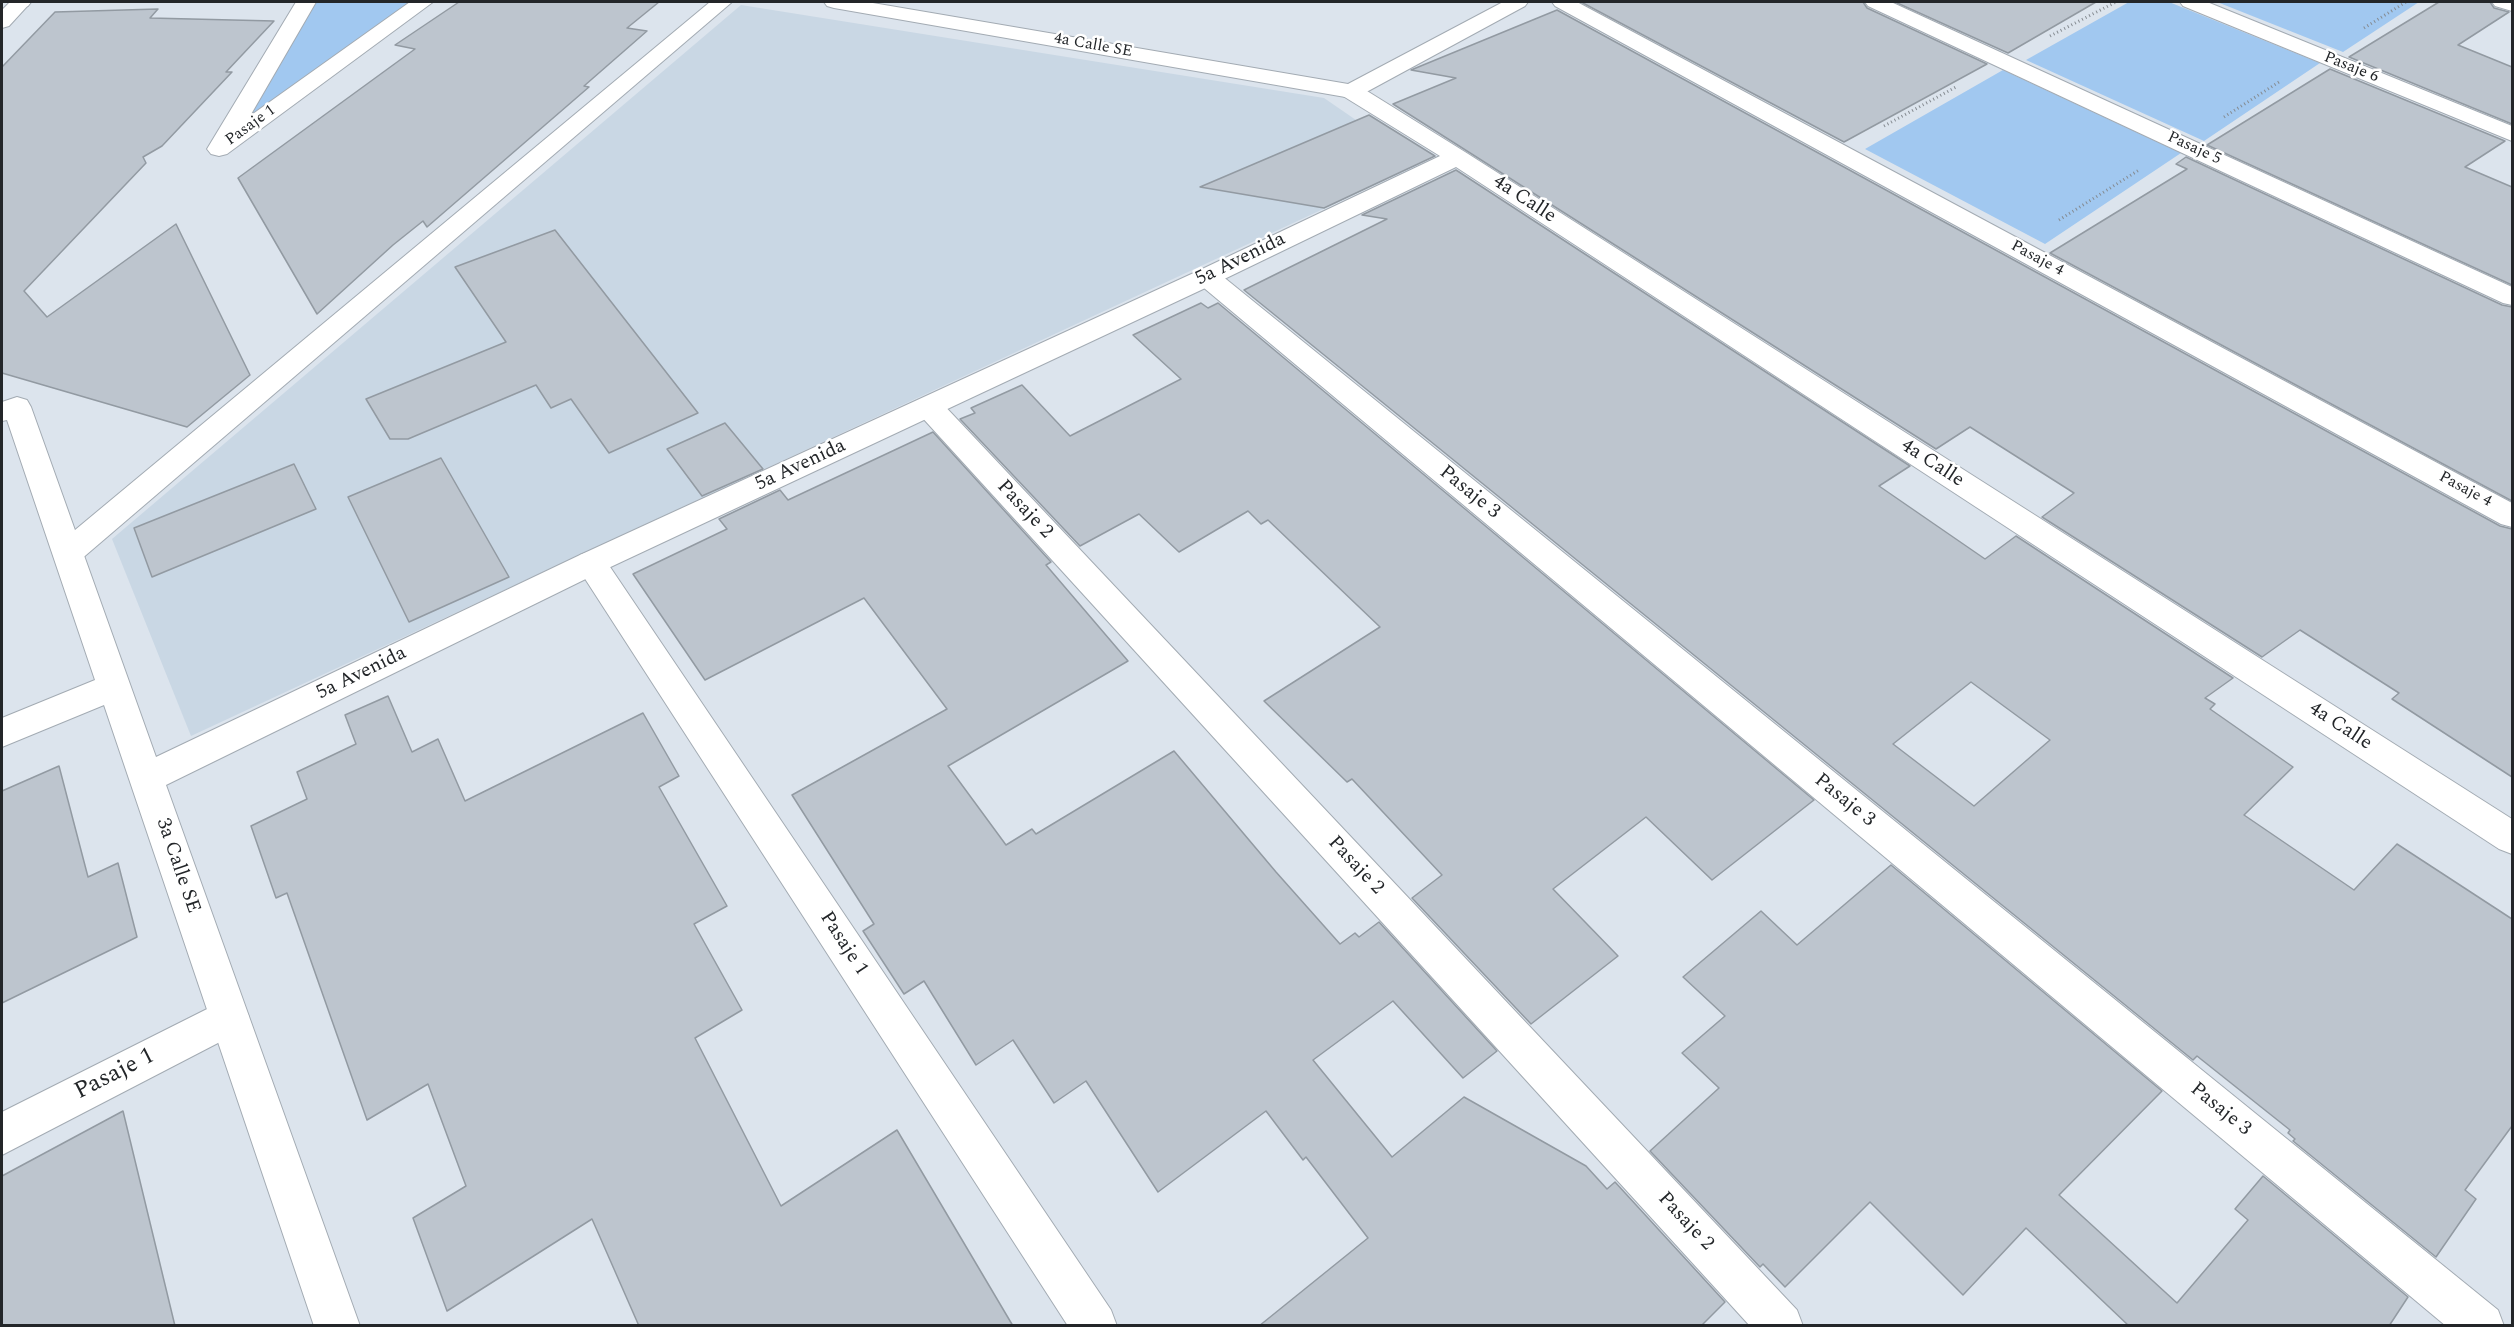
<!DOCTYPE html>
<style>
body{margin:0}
#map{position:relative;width:2514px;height:1327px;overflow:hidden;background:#dce4ed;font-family:Spectral,serif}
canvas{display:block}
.frame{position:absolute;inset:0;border:3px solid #232629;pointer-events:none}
</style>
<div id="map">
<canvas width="2514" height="1327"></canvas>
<div class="frame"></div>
</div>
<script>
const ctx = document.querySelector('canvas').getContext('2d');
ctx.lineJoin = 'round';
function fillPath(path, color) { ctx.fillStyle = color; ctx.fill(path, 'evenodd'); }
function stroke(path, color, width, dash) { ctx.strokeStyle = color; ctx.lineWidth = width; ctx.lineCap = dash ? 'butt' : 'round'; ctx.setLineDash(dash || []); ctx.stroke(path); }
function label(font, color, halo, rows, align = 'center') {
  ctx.font = font + ' Spectral,serif'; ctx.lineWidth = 5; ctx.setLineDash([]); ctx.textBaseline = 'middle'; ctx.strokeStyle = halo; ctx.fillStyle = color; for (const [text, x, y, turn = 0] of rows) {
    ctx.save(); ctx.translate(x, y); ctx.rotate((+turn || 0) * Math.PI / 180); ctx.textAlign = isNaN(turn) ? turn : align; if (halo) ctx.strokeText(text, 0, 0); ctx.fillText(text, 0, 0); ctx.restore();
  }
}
const built = new Path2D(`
 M741,5l583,93 96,66 -1229,572 -79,-197z`);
const green = new Path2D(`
 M316,2h97l-175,127z
 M2129,2h40l151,61 -116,78 -178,-81z
 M2217,2h202l-76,50z
 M2003,70l178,83 -136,91 -180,-95z`);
const building = new Path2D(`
 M459,2h200l-32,26 20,3 -63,55 5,1 -162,140 -4,-6 -30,24 -76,69 -79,-136 177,-129 -20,-4z
 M1581,2h282l4,6 120,56 -143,78z
 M1895,2h201l-88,51z
 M2439,2h51l4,6 15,4 -51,33 54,22v57l-163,-67z
 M158,9l-8,9 124,3 -48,51h6l-70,74 -19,11 3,6 -122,128 23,26 129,-93 74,151 -63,52 -185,-54v-306l53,-55z
 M1557,10l943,516 12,3v248l-120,-78 7,-6 -99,-63 -38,27 -220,-140 32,-24 -104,-66 -34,22 -543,-345 63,-26 -45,-8z
 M2330,69l175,72 -40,26 47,20v98l-305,-140z
 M1369,115l66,41 -111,52 -124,-21z
 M2186,157l316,148 10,2v194l-462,-248 137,-84 -11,-5z
 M1456,170l454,296 -31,20 106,73 31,-23 217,142 -28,20 10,6 -5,5 83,58 -49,48 110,75 43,-46 115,75v207l-47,64 11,9 -40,58 -143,-116 2,-2 -7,-6 2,-3 -93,-74 -4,4 -949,-770 143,-71 -25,-4zM1971,682l79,58 -76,66 -81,-62z
 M555,230l143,183 -89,40 -38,-54 -20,9 -15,-23 -128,54h-18l-24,-40 140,-57 -51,-75z
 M1201,303l7,5 10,-5 596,497 -102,80 -66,-63 -93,72 65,67 -87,68 -119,-126 30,-23 -90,-96 -5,3 -83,-81 116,-74 -112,-107 -7,4 -13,-13 -69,41 -40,-38 -59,32 -120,-127 15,-6 -4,-5 51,-23 48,51 111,-57 -48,-44z
 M725,423l38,46 -61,27 -35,-47z
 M933,432l118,130 -5,3 82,96 -180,105 58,79 26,-16 4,5 138,-83 102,121 64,72 15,-11 4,4 20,-15 118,129 -34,27 -70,-77 -80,59 79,97 72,-60 122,69 21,23 8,-7 110,120 -24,24h-442l109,-88 -62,-81 -3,3 -37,-49 -108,81 -72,-111 -32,22 -41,-63 -37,25 -52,-84 -20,13 -41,-63 11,-7 -82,-129 155,-86 -83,-111 -159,82 -72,-106 94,-45 -8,-10 61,-29 8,10z
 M441,458l68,119 -100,45 -61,-125z
 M294,464l22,45 -164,68 -18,-49z
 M388,696l24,56 26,-13 27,62 178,-88 36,63 -20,11 68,119 -33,18 48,86 -47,28 86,168 116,-76 116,196h-374l-47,-107 -145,92 -34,-93 53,-32 -38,-102 -61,36 -80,-227 -11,5 -25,-72 56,-27 -10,-27 59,-28 -11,-29z
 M59,766l29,111 30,-14 19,74 -135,66v-212z
 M1891,865l271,226 -103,104 118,108 71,-83 -13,-11 28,-33 145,121 -19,29h-260l-103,-98 -63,67 -93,-93 -85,85 -22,-23 -3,3 -110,-116 69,-63 -37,-35 43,-37 -42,-39 78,-66 36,34z
 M123,1111l52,215h-173v-150z`);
const path = new Path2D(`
 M2364,28l42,-26
 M2050,36l66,-34
 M2224,117l55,-35
 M1884,126l72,-39
 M2059,220l80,-50`);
const lane = new Path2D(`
 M9,2h22l-3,4 -7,2 -9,-2z
 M296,2h20l-66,114 160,-114h23l-206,152 -8,2 -8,-2 -4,-5z
 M710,2h22l-653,559 -11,3 -11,-3 -4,-8 4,-8z
 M1552,2h25l935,501v24l-11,-3 -946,-518z
 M1865,2h26l621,285v18l-9,-2 -635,-297z
 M2180,2h27l305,124v15l-329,-135z
 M2492,2h20v9l-17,-5z
 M1207,269l9,2 1282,1039 6,16h-58l-1248,-1043 -4,-6 4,-6z
 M929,397l10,3 858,910 6,16h-53l-831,-912 -4,-7 4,-7z
 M591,551l11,4 509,755 6,16h-49l-488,-755 -5,-8 5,-8z
 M229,998l14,6 6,13 -6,13 -241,125v-43z`);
const street = new Path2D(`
 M10,2h21l-22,24 -7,2v-18z
 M1351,84l8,2 106,66 1047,667v35l-13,-5 -1043,-682 -240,116 -614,288 -436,214 194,541h-46l-210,-621 -102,42v-29l93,-38 -88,-260 -5,1v-19l15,-5 10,3 4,7 125,350 424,-202 618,-284 242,-115 -97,-60 -3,-5 3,-5z`);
const secondary = new Path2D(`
 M824,2h43l481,82 155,-82h25l-3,4 -166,90 -8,2 -517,-90 -7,-2z`);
const farStreetnames = [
 ["4a Calle SE",1093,46,10],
 ["Pasaje 6",2351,68,22],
 ["Pasaje 1",251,126,-36],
 ["Pasaje 5",2194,149,25],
 ["Pasaje 4",2037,259,28],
 ["Pasaje 4",2465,490,28]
];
const streetNames = [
 ["4a Calle",1524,200,33],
 ["5a Avenida",1241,260,-26],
 ["4a Calle",1932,464,33],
 ["5a Avenida",801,466,-25],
 ["Pasaje 3",1469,493,39],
 ["Pasaje 2",1024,510,47],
 ["5a Avenida",362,674,-26],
 ["4a Calle",2340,727,33],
 ["Pasaje 3",1844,801,39],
 ["3a Calle SE",177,866,71],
 ["Pasaje 2",1355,866,47],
 ["Pasaje 1",843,944,57],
 ["Pasaje 3",2220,1110,39],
 ["Pasaje 2",1685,1222,47]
];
const nearStreetnames = [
 ["Pasaje 1",115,1075,-27]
];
fillPath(built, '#c9d7e4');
fillPath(green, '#a1c8f0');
fillPath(building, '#bdc5ce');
stroke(building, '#929aa2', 1.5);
stroke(lane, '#a3abb3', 2);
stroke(street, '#a3abb3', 2);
stroke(secondary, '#a3abb3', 2);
stroke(path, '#858b91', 3, [1, 3]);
fillPath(lane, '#fff');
fillPath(street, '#fff');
fillPath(secondary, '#fff');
label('16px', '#232629', '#fff', farStreetnames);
label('20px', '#232629', '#fff', streetNames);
label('24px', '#232629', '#fff', nearStreetnames);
</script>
